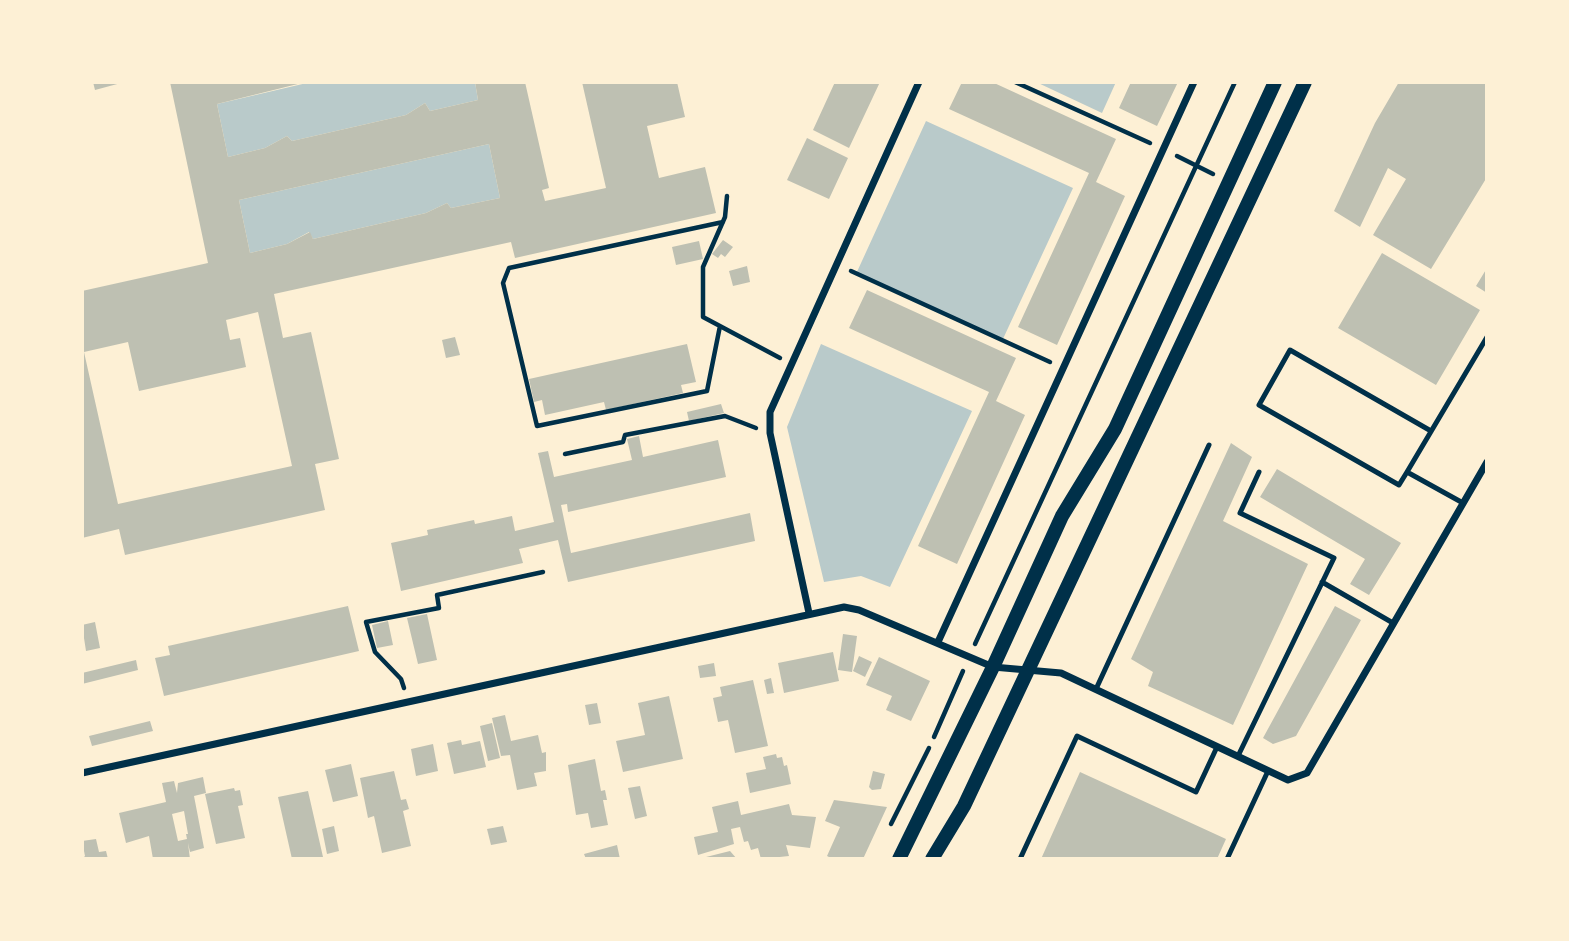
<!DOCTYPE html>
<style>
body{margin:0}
#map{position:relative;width:1569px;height:941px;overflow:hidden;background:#fdf0d5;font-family:Quicksand,sans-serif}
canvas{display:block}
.frame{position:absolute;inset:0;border:84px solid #fdf0d5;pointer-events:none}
</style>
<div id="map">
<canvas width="1569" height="941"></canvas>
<div class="frame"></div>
</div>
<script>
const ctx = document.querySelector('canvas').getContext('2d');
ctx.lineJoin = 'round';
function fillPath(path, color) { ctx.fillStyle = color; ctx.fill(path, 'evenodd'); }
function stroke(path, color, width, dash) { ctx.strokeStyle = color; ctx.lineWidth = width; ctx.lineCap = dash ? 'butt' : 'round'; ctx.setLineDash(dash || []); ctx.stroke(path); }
const green = new Path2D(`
 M311,82h164l3,18 -48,11 -5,-8 -19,12 -114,26 -5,-5 -22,12 -37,9 -11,-53z
 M1036,82h80l-14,31z
 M926,121l147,67 -71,153 -146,-67z
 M489,144l11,54 -49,10 -4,-5 -21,10 -113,26 -4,-7 -22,12 -37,9 -11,-53z
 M821,344l151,67 -82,176 -29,-11 -37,6 -37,-155z`);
const building = new Path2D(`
 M93,82h28v1l-26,7z
 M170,82h136l-89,22 11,53 37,-9 22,-12 5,5 114,-26 19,-12 5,8 48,-11 -3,-18h50l24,106 -7,2 3,11 61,-13 -24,-106h95l8,35 -38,9 12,52 46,-11 11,46 -201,45 -4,-16 -237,52 9,44 28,-6 28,127 -24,5 10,46 -200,45 -6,-26 -37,9v-247l126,-28zM489,144l11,54 -49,10 -4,-5 -21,10 -113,26 -3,-7 -23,12 -37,9 -11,-53zM258,312l34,154 -174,38 -34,-152 44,-10 11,49 107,-24 -6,-29 -10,2 -4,-20z
 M835,82h45l-31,66 -36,-18z
 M962,82h30l124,57 -20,43 29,14 -68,149 -39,-18 71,-154 -140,-64z
 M1131,82h47l-21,44 -38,-18z
 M1399,82h88v95l-56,92 -58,-34 33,-56 -18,-11 -28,59 -26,-16 41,-88z
 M807,138l41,20 -19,41 -42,-19z
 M723,240l10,7 -8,10 -4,-3 -3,4 -6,-4z
 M699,241l4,18 -27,6 -4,-18z
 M1382,253l98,57 -44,75 -98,-57z
 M747,266l3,16 -17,4 -4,-15z
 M1487,268v25l-11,-7z
 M867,290l149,68 -20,43 29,14 -68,149 -39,-18 71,-154 -140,-64z
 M455,337l5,18 -14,3 -4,-18z
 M687,344l9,38 -15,3 2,8 -77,17 -2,-8 -59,13 -3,-15 -8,2 -5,-23z
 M721,404l3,9 -35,8 -2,-9z
 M639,436l4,21 75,-17 8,37 -158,35 -1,-8 -6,1 10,48 179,-40 5,28 -187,41 -10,-42 -39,9 4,14 -122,28 -10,-48 37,-8 -1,-5 47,-10 1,4 37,-8 3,15 39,-9 -16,-69 10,-2 6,26 78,-17 -5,-21z
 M1231,443l21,14 -29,64 85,43 -75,161 -85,-39 5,-14 -22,-13z
 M1277,469l124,74 -32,52 -19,-11 15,-25 -105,-62z
 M348,606l11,45 -195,45 -9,-38 15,-3 -2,-9z
 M1335,606l26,14 -65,116 -23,8 -10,-6z
 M427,614l10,46 -19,4 -11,-46z
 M388,621l5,24 -16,3 -5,-23z
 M95,622l5,26 -14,3 -4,-26z
 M843,634l14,2 -5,36 -14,-2z
 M833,652l6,29 -55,12 -6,-30z
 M859,656l13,6 -7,15 -12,-6z
 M879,657l51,24 -19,40 -25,-11 6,-14 -26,-11z
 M136,660l2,10 -56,14v-11z
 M714,663l2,13 -16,2 -2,-12z
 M771,678l3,15 -7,1 -3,-14z
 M753,680l15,66 -33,7 -7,-33 -10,2 -5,-24 9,-2 -2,-9z
 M669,696l14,63 -60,13 -7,-31 29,-6 -7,-32z
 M597,703l4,20 -12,2 -4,-20z
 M505,715l6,26 27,-6 4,18 4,-1v19l-12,2 3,13 -20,4 -7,-35 -9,1 -9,-38z
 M150,721l3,10 -61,15 -3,-10z
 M492,723l8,35 -12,3 -8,-35z
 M461,740l1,5 18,-4 6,26 -32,7 -7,-31z
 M433,744l5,27 -22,5 -5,-27z
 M776,754l1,4 5,-1 2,9 3,-1 4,19 -41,9 -4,-20 20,-4 -3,-12z
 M595,759l6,32 4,-1 2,10h-4l5,25 -17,3 -3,-15 -12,2 -8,-50z
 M351,764l7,32 -25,6 -8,-32z
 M394,771l7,29 5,-1 3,10 -6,2 8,35 -29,7 -8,-37 -6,2 -8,-40z
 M873,771l12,3 -4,15 -9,1 -3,-3z
 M1080,772l146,67 -9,20h-176z
 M203,777l3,16 -12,3 10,52 -14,4 -2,-9 2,16h-37l-4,-23 -23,7 -7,-30 47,-11 -4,-19 12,-2 3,12 1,-10zM184,811l4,23h-2l1,5 -9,2 -6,-27z
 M640,786l7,30 -12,3 -7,-31z
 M234,788l1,3 5,-1 3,15 -5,1 7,32 -29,6 -11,-50z
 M308,791l15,66 -31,2 -14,-62z
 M834,800l53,7 -24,52h-30l-6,-3 13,-29 -15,-6z
 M738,801l3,14 48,-11 3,11 24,2 -6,31 -24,-3 3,11 -28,3 -3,-11 -7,2 -3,-9 -4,1 -4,-15 -9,2 3,15 -36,11 -4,-18 24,-5 -6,-25z
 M334,826l5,25 -12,3 -5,-25z
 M503,826l4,16 -16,3 -4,-16z
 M96,839l3,13 7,-1 2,8h-26l3,-3 -3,-15z
 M617,845l3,14h-34l-2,-5z
 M730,851l7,8h-35v-1z`);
const path = new Path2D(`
 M1015,82l135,61
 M1177,156l36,18
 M727,196l-2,21 -22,50v50l77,41
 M851,271l199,91
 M720,326l-13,65 -170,35 -34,-143 6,-15 214,-46
 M565,454l58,-12 2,-7 100,-19 31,12
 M975,644l260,-562
 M404,688l-3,-9 -26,-27 -9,-30 73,-14 -2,-13 106,-23
 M934,737l29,-66
 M891,824l38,-76`);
const service = new Path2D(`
 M1431,431l-141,-81 -31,55 140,80 8,-13 56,31
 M1407,472l80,-135
 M1322,582l71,41
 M1096,689l113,-244
 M1238,756l96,-198 -94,-45 19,-41
 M1020,859l57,-123 119,56 21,-45
 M1227,859l41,-88`);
const minor = new Path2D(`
 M809,613l-39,-180v-21l149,-330
 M938,642l256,-560
 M82,773l762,-166 15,3 134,57 68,6 227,107 19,-7 180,-311`);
const secondary = new Path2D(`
 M899,859l94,-192 69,-151 53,-87 160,-347
 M932,859l32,-53 341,-724`);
fillPath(green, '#b9caca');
fillPath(building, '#bec0b2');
stroke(path, '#003049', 4.5);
stroke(service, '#003049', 5);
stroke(minor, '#003049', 7);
stroke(secondary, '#003049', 14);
</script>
